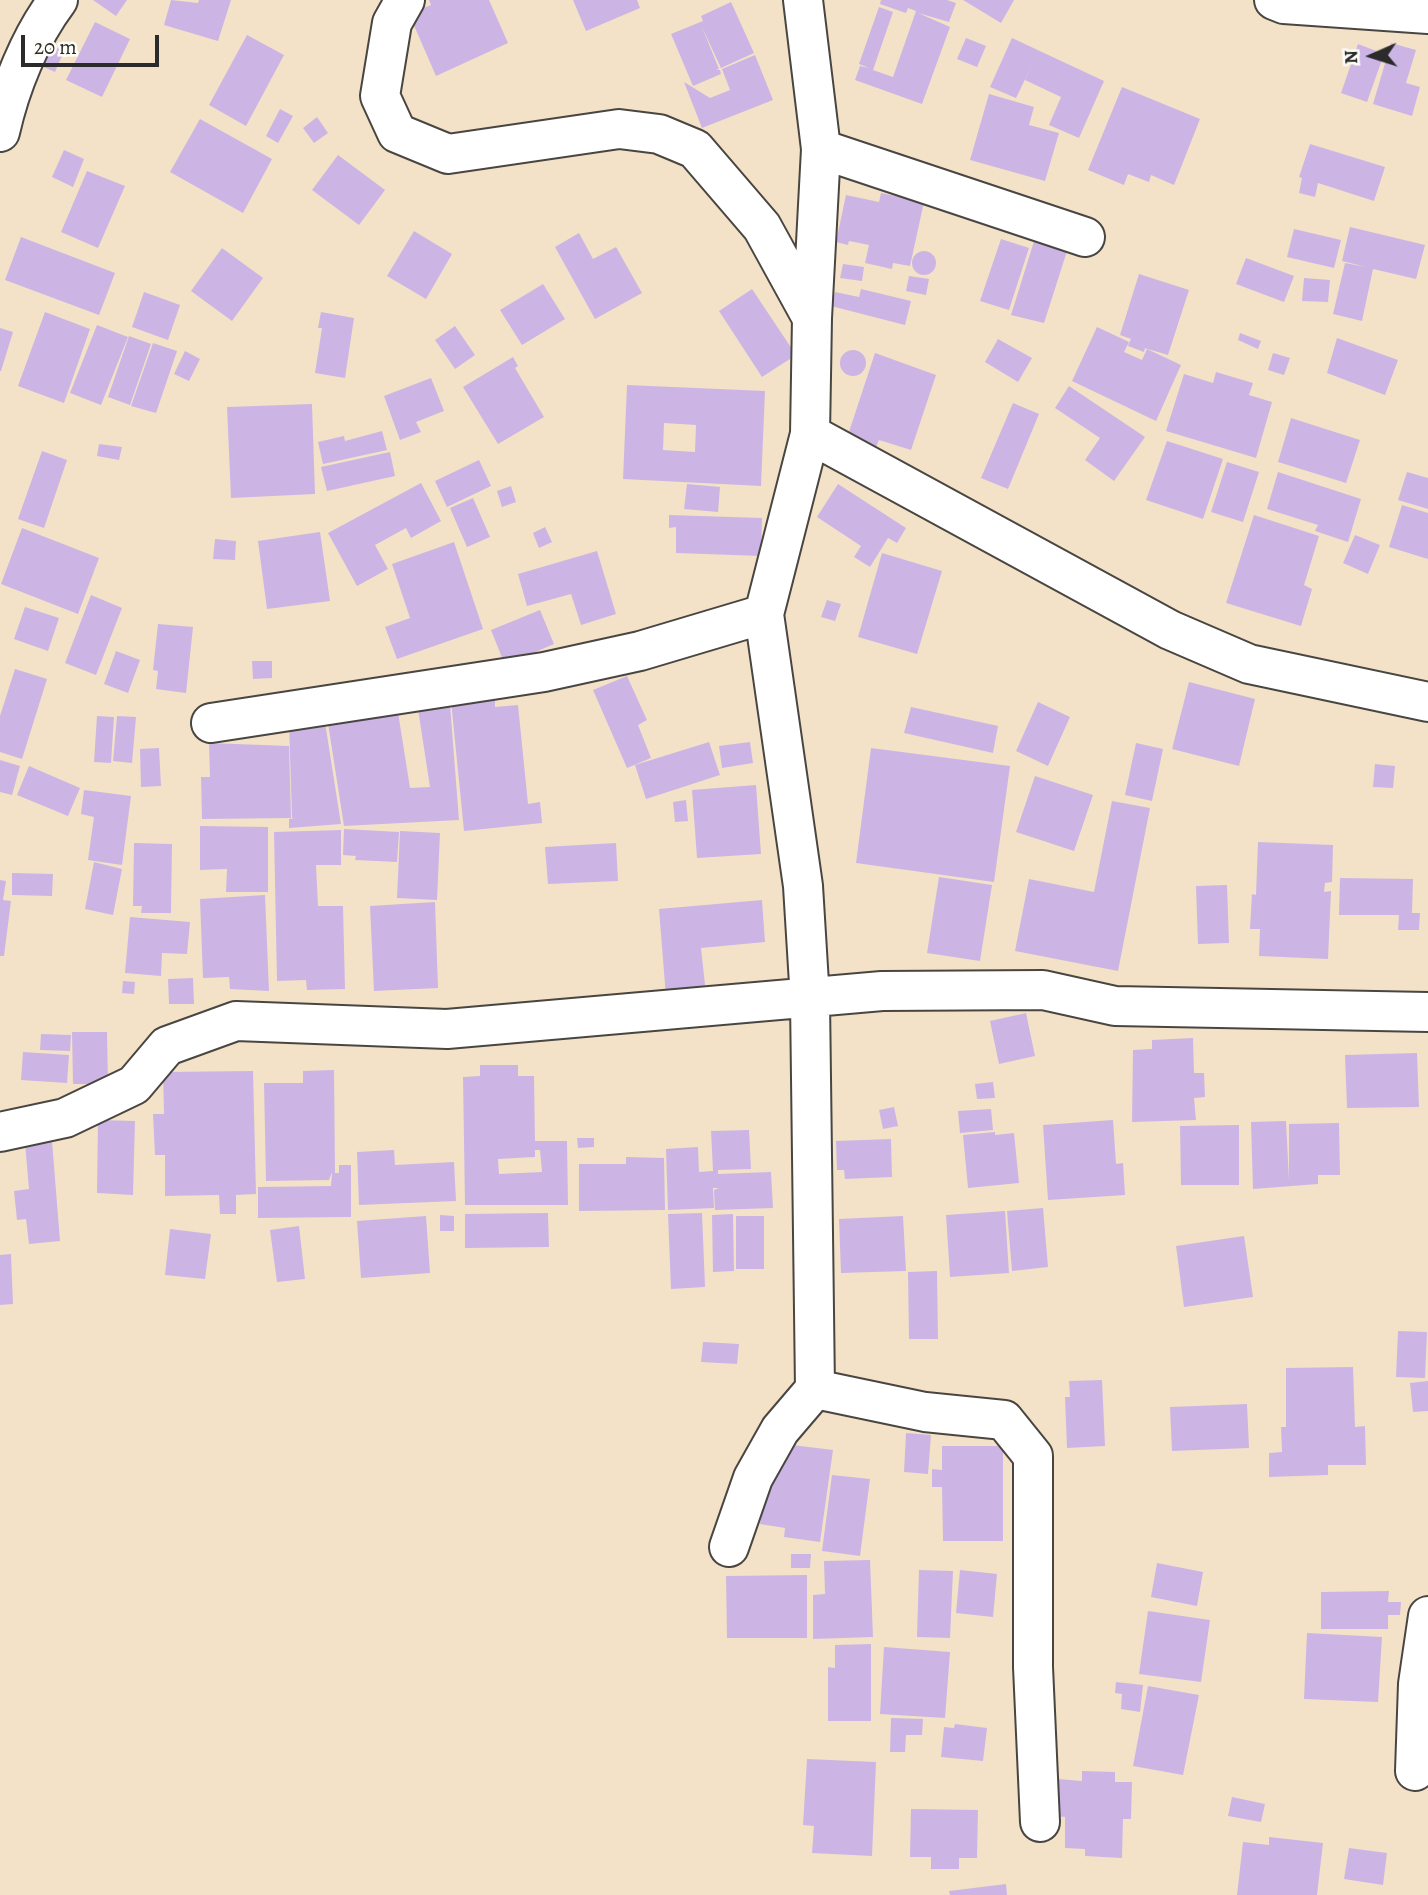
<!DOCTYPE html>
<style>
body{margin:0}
#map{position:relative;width:1428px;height:1895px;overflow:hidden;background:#f3e2c7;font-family:Alegreya,serif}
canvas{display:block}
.north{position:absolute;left:1337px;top:21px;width:70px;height:70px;-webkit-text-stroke:5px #fdfcf7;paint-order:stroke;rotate:267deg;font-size:19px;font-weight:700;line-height:28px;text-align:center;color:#2b2b2b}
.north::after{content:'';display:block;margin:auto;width:24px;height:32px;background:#2b2b2b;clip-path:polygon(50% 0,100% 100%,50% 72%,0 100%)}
.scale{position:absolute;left:21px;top:35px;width:138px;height:32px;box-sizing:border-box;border:4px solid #2b2b2b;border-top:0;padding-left:9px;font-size:21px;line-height:24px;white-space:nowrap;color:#2b2b2b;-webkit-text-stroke:5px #fdfcf7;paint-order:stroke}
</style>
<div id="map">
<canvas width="1428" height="1895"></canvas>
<div class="north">N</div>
<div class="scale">20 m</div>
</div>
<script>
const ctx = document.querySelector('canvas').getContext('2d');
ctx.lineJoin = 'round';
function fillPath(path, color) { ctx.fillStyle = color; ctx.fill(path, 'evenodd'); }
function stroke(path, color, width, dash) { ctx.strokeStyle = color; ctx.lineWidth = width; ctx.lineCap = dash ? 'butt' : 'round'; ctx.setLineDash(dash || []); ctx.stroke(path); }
const building = new Path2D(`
 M93,0h34l-11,16z
 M171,0l27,3 1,-3h32l-13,41 -54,-16z
 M429,0h60l19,43 -72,33 -27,-62 22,-9z
 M573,0h64l3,8 -54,23z
 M881,0h66l9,3 -7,19 -31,-9 32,14 -28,77 -67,-24 5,-14 9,2 -10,-4 20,-57 14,5 -20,58 20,7 23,-66 -8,-3 -2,5 -26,-9z
 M963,0h51l-13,23z
 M731,2l23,51 -33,15 -19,-41 17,42 -3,1h4l1,4 -28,12 -22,-52 32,-13 -2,-5z
 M95,22l35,17 -28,58 -36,-17z
 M247,35l37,20 -38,71 -37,-21z
 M966,38l20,8 -9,21 -20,-8z
 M1012,38l92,43 -25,57 -30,-13 12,-28 -36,-17 9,-19 -18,37 -26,-11z
 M1391,43l25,7 -10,33 14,4 -8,29 -39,-12z
 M1358,44l26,10 -17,48 -26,-9z
 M52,46l12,5 -9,21 -25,-11z
 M755,55l18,45 -71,28 -18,-46 26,16 20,-8 -8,-21z
 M1122,87l78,32 -26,66 -23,-10 -2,7 -21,-8 -4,11 -36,-15z
 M989,94l45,13 -5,18 30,8 -14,48 -75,-21z
 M280,109l13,7 -15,27 -12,-7z
 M317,117l11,16 -14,10 -11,-15z
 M200,119l72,40 -29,54 -73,-41z
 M1310,144l75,23 -11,34 -56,-18 -3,14 -16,-4 3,-15 -3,-1z
 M64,150l20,9 -11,28 -21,-10z
 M338,155l47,35 -26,35 -47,-35z
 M87,171l38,15 -27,62 -37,-16z
 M881,193l43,9 -14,64 -17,-3 -1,6 -27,-6 4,-18 -20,-4 -1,4 -12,-3 10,-47 33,7z
 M1350,227l75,18 -9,34 -43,-10 -11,52 -29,-7 12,-51 21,4 -24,-6z
 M1294,229l47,11 -7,28 -47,-11z
 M414,231l38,23 -26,45 -39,-23z
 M579,233l14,26 23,-12 26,46 -47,26 -40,-72z
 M21,237l94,36 -16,42 -94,-35z
 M1035,238l33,10 -24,75 -33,-8z
 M1001,239l28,9 -20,62 -29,-9z
 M222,248l41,30 -31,43 -41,-30z
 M912 263a12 12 0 1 1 24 0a12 12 0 1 1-24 0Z
 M1246,258l48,18 -10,26 -48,-18z
 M843,264l21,3 -2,14 -22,-3z
 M1139,274l50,16 -21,65 -27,-8 4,1 -1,4 -16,-6 4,-10 -1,3 -11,-4z
 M909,276l20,3 -3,16 -20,-4z
 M1304,278l26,2 -2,22 -26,-1z
 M543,284l22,35 -43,26 -22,-35z
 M752,289l44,66 -34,22 -43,-66z
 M861,289l50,12 -6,24 -74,-19 4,-14 24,5z
 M144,292l36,13 -12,35 -36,-13z
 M45,312l45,17 -26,74 -46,-17z
 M321,312l33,6 -9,60 -30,-5 7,-45h-4z
 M97,325l31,12 -27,68 -31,-12z
 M455,326l20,29 -20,14 -20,-29z
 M1097,327l32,15 -5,10 18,8 5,-11 34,16 -25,56 -84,-40z
 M0,328l13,4 -12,39h-1z
 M1240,333l21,8 -3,8 -20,-9z
 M129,336l22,8 -21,61 -22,-8z
 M1337,338l61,22 -13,35 -58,-22z
 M998,339l34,19 -14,24 -33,-20z
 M153,343l24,8 -21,62 -25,-7z
 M840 363a13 13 0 1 1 26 0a13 13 0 1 1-26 0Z
 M185,351l15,8 -11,22 -15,-7z
 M875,353l61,22 -25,75 -32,-10 -3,7 -29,-9z
 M1273,353l17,5 -6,17 -16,-5z
 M513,357l5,9 -3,2 29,49 -46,27 -35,-57z
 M1216,372l37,11 -4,12 23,7 -16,56 -90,-27 18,-57 29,9z
 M431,378l13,33 -28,11 5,10 -21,8 -16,-44z
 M627,385l138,6 -4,95 -138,-7zM664,423l32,2 -1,27 -32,-2z
 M1069,386l76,51 -31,44 -29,-21 15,-22 -45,-30z
 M1013,403l26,11 -31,75 -27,-11z
 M312,404l3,90 -84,4 -4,-91z
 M1291,418l69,22 -14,43 -68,-21z
 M382,431l5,19 -64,14 -5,-22 26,-6 1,5z
 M1167,441l56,18 -20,60 -57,-19z
 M99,444l23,3 -3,13 -22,-4z
 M42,451l25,9 -23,68 -26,-9z
 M390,452l5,24 -68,15 -6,-24z
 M479,460l12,26 -44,21 -12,-26z
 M1227,462l32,10 -16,50 -32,-10z
 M1278,472l83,27 -13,43 -33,-11 3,-6 -51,-16z
 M1407,472l21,6v31l-30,-9z
 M421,483l20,38 -30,17 -5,-10 -31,17 13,24 -31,17 -29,-53z
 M687,484l33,3 -2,25 -34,-3z
 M838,484l68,44 -9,15 -9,-5 -18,29 -16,-10 7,-11 -44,-29z
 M511,486l5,16 -14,5 -5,-16z
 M473,498l17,39 -23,10 -17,-39z
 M1402,505l26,8v46l-39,-12z
 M669,515l93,3 -1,38 -85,-3v-26l-7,1z
 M1254,515l65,21 -15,49 8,4 -11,37 -75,-23z
 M545,527l7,15 -13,6 -6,-15z
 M22,528l77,30 -21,56 -77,-30z
 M320,532l10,69 -63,8 -9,-68z
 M1355,535l25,10 -12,29 -25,-11z
 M215,539l21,2 -1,19 -22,-1z
 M454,542l29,87 -86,30 -12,-32 25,-9 -18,-54z
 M597,551l19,63 -35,11 -10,-31 -44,12 -9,-32z
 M882,553l60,18 -25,83 -59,-17z
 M91,595l31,13 -26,67 -31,-12z
 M827,600l14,4 -6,17 -14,-4z
 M25,607l34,11 -11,33 -34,-12z
 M540,610l14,34 -49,21 -14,-35z
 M158,624l35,3 -7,66 -30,-4 2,-18 -5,-1z
 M116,651l24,9 -12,33 -24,-9z
 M252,661h20v17l-19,1z
 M15,669l32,10 -25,80 -22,-7v-36z
 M627,676l20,44 -9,5 13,33 -24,10 -34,-78z
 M1189,682l66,17 -16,67 -67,-17z
 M495,697v10l23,-2 10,99 12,-2 2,21 -78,8 -13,-130z
 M1038,702l32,15 -22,49 -32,-15z
 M450,705l9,115 -115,6 -17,-109 70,-11 13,82 20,-1 -12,-78z
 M911,707l87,19 -5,27 -89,-20z
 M97,716l17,1 -3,46 -17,-1z
 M117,716l19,1 -4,46 -19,-2z
 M324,716l17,108 -52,4v-9l6,-1h-3l-3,-96z
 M709,742l11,33 -74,24 -11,-34z
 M750,742l3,21 -31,5 -3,-22z
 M209,743l80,3 2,72 -89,1 -1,-42h9z
 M1136,743l27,6 -11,52 -27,-6z
 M159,748l2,38 -20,1 -1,-38z
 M871,748l139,18 -16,116 -138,-19z
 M0,760l20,6 -8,29 -12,-3z
 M1375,764l20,2 -2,22 -20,-1z
 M29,766l51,22 -12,28 -51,-21z
 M1035,776l58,19 -19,56 -58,-19z
 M756,785l5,69 -64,4 -5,-68z
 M84,790l47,6 -9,69 -34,-5 6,-43 -13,-3z
 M686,800l2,21 -13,1 -2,-20z
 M1112,801l38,7 -32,163 -103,-20 14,-72 65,13z
 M200,826l68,1v65h-42l1,-23 -27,1z
 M344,829l55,3 -2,30 -42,-2 1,-4 -13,-1z
 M341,830v35h-25l2,41h25l2,83 -38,1 -1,-10 -29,1 -3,-149z
 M400,831l40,2 -3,67 -40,-2z
 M1258,842l75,3 -1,37 -7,1 -1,9 7,-1 -3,68 -69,-3 1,-27h-10l2,-35 4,1z
 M134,843l38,1 -1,69h-30l1,-7h-9z
 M616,843l2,38 -70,3 -3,-37z
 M94,862l28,7 -9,46 -28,-6z
 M12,873l41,1 -1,22 -40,-1z
 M939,877l53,8 -12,76 -53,-8z
 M1340,878l73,1 -1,34h8l-1,17h-21l1,-15h-60z
 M0,880l6,1 -3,19 8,1 -7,55h-4z
 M1227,885l2,58 -31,1 -2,-58z
 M265,895l4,96 -39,-2 -1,-12 -26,1 -3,-79z
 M762,900l3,42 -64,6 5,46 -40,3 -7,-88z
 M435,902l3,86 -64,3 -4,-85z
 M130,917l60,5 -3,32 -25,-1 -1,23 -36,-3z
 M193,978l1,26h-25l-1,-25z
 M123,981l12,1 -1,12 -12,-1z
 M1026,1013l9,43 -36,8 -9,-43z
 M72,1032h35l1,52h-35z
 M41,1034l30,1 -1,16 -30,-1z
 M1193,1038l1,35h10l1,24 -11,1 2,22 -64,2 1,-72 19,-1v-9z
 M23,1052l46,3 -2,28 -46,-3z
 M1417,1053l2,54 -72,1 -2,-53z
 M480,1065h38v11h16l1,65h32l1,64h-103l-2,-128 17,-1zM535,1150h5l2,22 -43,2 -1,-15 37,-2z
 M334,1070l1,103h4v-8h12v52l-93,1v-31l73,-1 1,-14 -3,8 -63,1 -2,-98h39v-12z
 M253,1071l3,123 -20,1v19h-16l-1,-19 -54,1v-41h-10l-2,-41h11l-1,-42z
 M993,1082l2,16 -18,1 -2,-15z
 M894,1107l4,19 -15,3 -4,-19z
 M991,1109l2,21 -33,3 -2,-22z
 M98,1120l37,1 -2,74 -36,-2z
 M1113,1120l3,44 7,-1 2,32 -77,5 -5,-75z
 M1286,1121l3,59v-56l50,-1 1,52h-22v9l-65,5 -2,-67z
 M1239,1125v60h-58l-1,-59z
 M749,1130l2,39 -33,1v4l53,-2 2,36 -58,2 -1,-20 5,-2h-6l1,20 -46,2 -2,-61 32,-2 1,25 14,-1 -2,-40z
 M995,1132v3l19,-2 5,50 -51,5 -5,-53z
 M577,1138h17v9l-16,1z
 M891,1139l1,38 -47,2 -1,-9h-7l-1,-29z
 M52,1141l8,100 -31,3 -3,-25 -9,1 -3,-29 15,-2 -4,-46z
 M394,1150l1,15 59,-3 2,39 -97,4 -2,-53z
 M626,1157l38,1 1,52 -86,1v-47h47z
 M1043,1208l5,59 -36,4 -5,-60z
 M1005,1211l4,62 -59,4 -4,-62z
 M548,1213l1,34 -84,1v-34z
 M702,1213l3,74 -34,2 -3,-75z
 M733,1214l1,57 -21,1 -1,-57z
 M440,1215l14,1v15h-14z
 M426,1216l4,57 -69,5 -4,-57z
 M736,1216h28v53h-28z
 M903,1216l3,55 -65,2 -2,-54z
 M299,1226l6,53 -28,3 -7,-52z
 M170,1229l41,5 -6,45 -40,-4z
 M1244,1236l9,61 -69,10 -8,-61z
 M11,1254l2,50 -13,1v-50z
 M937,1271l1,68h-29l-1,-67z
 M1398,1331l29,1 -2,46 -29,-1z
 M703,1342l36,2 -2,20 -36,-2z
 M1353,1367l2,60 10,-1 1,39h-38v10l-59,2v-24l13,-1 -1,-25h5v-59z
 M1102,1380l3,66 -38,2 -2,-51h5l-1,-16z
 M1428,1381v30l-15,1 -3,-29z
 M1247,1404l2,44 -77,3 -2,-44z
 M906,1433l25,2 -3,39 -24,-2z
 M784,1444l49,6 -13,92 -36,-5 1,-9 -25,-4 11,-72z
 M942,1446h61v95h-60l-1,-54h-10v-18l10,1z
 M832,1475l38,4 -10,77 -38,-5z
 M791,1554h20l-1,14h-19z
 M870,1560l3,77 -60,2v-44l12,-1 -1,-33z
 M1157,1563l46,9 -6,34 -46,-9z
 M919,1570l34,1 -3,67 -33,-1z
 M960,1570l37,4 -4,43 -37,-4z
 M807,1575v63h-80l-1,-62z
 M1389,1591l-1,11h13l-1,13h-12v14h-67v-37z
 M1148,1611l62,9 -9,62 -62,-8z
 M1307,1633l75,4 -4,65 -74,-3z
 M871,1644v77h-43v-54l7,1v-23z
 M884,1647l66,5 -5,66 -65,-4z
 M1116,1682l27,3 -3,27 -19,-3 1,-15 -7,-1z
 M1148,1686l51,9 -16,80 -50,-9z
 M891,1718l32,1 -1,16h-16l-1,17h-15z
 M955,1724l32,4 -4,33 -42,-4 3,-30 10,1z
 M807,1759l69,3 -4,94 -60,-3 2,-27 -11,-1z
 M1082,1771l33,1v10h17l-1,37h-8l-1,39 -37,-2v-7l-20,-1v-31l-8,-1 1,-37 24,2z
 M1232,1797l33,7 -4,18 -33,-6z
 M911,1809l67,1 -1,48h-18v11h-28v-12h-21z
 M1269,1837l54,6 -6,52h-80l6,-53 26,3z
 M1349,1848l38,5 -4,32 -39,-6z
 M1006,1884l1,11h-57l-1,-4z`);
const street = new Path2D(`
 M405,0l-13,23 -12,73 17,37 51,21 171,-25 40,5 36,15 67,78 50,91 -2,116 -46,180 39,272 7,114 5,389 -35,41 -27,48 -24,69
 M803,0l18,149 -9,169
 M1274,0l10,4 144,10
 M0,132c10,-45 30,-95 58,-132
 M821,149l264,88
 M810,434l360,196 79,34 179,38
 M211,723l333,-51 96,-21 124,-37
 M0,1132l65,-14 69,-33 33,-39 69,-25 211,8 435,-38 161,-1 72,16 313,6
 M815,1389l110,23 79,8 29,36v211l7,155
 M1415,1771l3,-87 10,-68`);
fillPath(building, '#ccb5e5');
stroke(street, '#494642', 42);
stroke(street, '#fff', 38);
</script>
